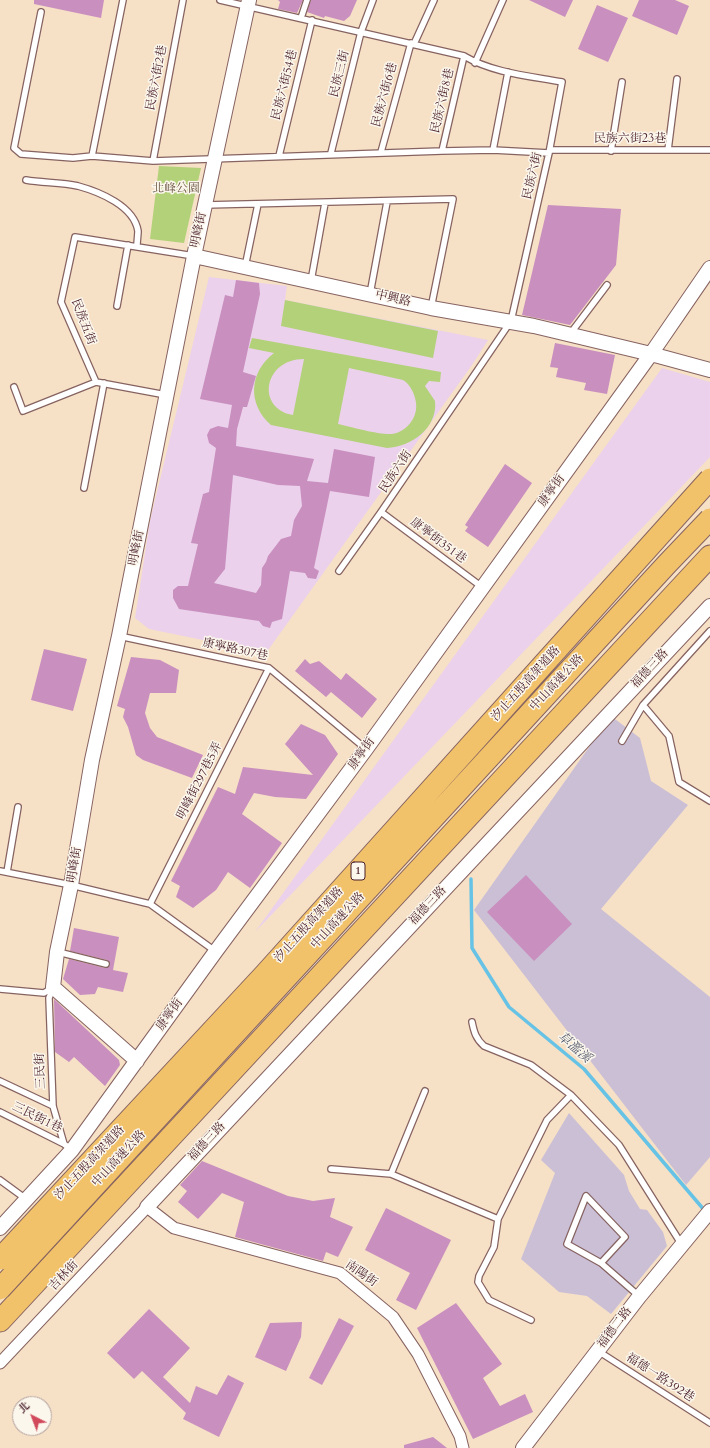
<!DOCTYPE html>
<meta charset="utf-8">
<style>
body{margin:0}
#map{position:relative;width:710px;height:1448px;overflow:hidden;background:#f6e0c6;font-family:Cardo,"Noto Serif TC",serif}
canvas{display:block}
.north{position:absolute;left:12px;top:1396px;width:40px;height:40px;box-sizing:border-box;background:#fbf7ec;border:1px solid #b4a19f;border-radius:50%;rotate:318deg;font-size:11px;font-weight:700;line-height:16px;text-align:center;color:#4a1f2b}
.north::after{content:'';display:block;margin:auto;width:14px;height:18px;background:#d1495b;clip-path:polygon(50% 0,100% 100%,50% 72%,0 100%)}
</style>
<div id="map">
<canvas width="710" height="1448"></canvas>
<div class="north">北</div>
</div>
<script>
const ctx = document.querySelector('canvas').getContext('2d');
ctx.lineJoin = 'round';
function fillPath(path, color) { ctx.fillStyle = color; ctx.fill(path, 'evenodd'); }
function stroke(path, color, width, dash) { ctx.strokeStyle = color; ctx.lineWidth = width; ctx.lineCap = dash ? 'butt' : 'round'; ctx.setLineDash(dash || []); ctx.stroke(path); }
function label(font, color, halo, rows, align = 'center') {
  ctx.font = font + ' Cardo,"Noto Serif TC",serif'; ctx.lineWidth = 3; ctx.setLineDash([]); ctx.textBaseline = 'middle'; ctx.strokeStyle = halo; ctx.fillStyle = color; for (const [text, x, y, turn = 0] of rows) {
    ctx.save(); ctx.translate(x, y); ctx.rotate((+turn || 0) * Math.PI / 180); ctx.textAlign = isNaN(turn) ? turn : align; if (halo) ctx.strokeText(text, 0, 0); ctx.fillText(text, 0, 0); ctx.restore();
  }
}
const built = new Path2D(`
 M209,277l78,9 -2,14 203,40 -16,25 -206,288 -117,-24 -14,-11 15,-97z
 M662,368l48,14v75l-455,475z`);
const industrial = new Path2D(`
 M611,716l29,22 11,43 37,24 -87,104 109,88v160l-24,28 -212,-275z
 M569,1113l55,62 5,16 11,18 7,1 16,22 4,14 -56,68 -24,-18 -28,-4 -38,-33 34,-86 -14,-13z`);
const green = new Path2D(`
 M159,166l42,2 -17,75 -34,-4z
 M285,300l153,31 -5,27 -152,-32z
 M252,338l189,34 -1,10 -11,-1 -4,5 10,15c3,27 -24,46 -48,47l-116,-23c-24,-21 -22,-53 3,-72l-25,-5zM304,359l-11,56c-37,-6 -30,-56 11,-56zM349,368l54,12c7,4 12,14 13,23 2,14 -9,29 -24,31 -12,1 -41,-7 -54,-10z`);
const stream = new Path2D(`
 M471,879l1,69 37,59 75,62 121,142`);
const building = new Path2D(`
 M34,0h70l-3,18 -67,-14z
 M278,0h25l-6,13 -19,-4 2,-7z
 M311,0h46l-7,16 -6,5 -19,-5 -1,2 -17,-6z
 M529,0h44l-8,17z
 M639,0h36l14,6 -12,29 -45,-19z
 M597,5l31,13 -20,44 -30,-13z
 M548,205l73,4 -5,56 -46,60 -48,-10z
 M236,280l23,3 1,11 -17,78 13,4 -9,31h-4l-6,22 -1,17 78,13 -7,22 21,2 6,-34 41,8 -6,40 -39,-6 -16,77 5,3 -3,8 -8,-1 -3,-5 -15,-2 -8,48 -10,3 -2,6 -7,-2 -4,-5 -80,-12 -6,-11v-8l5,-4h10l10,-42 -7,-1 12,-49 6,-2 7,-44 -7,-5 -2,-8 3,-6 8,-3 10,2 4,-23 -32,-6 25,-104 8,2zM233,475l45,10 22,1 2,20 -8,14 -3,16 -10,3 -13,17 -2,6 -4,6 -1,17 -5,8 -42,-10 11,-14z
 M555,343l60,12 -8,39 -23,-4 2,-7 -30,-6 2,-9 -8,-1z
 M505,464l27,19 -44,64 -23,-16 3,-4 -3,-2z
 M44,649l43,10 -14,52 -42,-11z
 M131,657l29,3 19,10 -3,23h-26l-5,20 5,15 7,9 46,18 -11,23 -49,-18 -7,-5 -8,-28 -5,-10 2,-8 -8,-3z
 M305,659l5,5 9,-3 22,19 5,-7 31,26 -15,19 -31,-26 -5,5 -31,-26z
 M301,724l24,11 13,19 -32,45 -31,-2 -21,-4 -12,21 40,29 -32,45 -22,-16 -12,18 -23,18 -17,-11 4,-11 -9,-5 47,-94 17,7 8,-27 70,8 -28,-31z
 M526,875l46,49 -38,37 -47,-49z
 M74,928l45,9 -6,33 15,3 -5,19 -25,-5 -3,7 -15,1 -17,-16 6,-20 36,9 5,-3 -3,-5 -37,-9z
 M54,999l65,61 1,5 -15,21 -31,-29 -5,5 -14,-10z
 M202,1161l86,35 25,5 22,-3 -5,19 23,10 -15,30 -12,-5 -3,9 -88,-24 9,-35 -22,-9 -24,26 -20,-17 9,-11 -7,-6z
 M386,1208l65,32 -35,70 -20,-10 14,-27 -45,-23z
 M456,1303l46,61 -19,14 17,28 25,-12 8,18 -60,27 -56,-111z
 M149,1309l41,39 -27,29 27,26 6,-17 21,9 11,-20 16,8 -25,54 -36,-18 3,-6 -44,-42 -8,8 -27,-26z
 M339,1318l15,8 -32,59 -13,-7z
 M302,1322l-1,15 -15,34 -31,-14 15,-34z
 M433,1437l14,11h-43v-3z`);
const service = new Path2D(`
 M220,0l244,56c29,17 66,20 98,26l-13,71 -38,168 -130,191 -42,59
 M41,12l-27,136 7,6 52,4 19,-2 61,5 289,-10 51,-1 56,3
 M301,18l6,-18
 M414,44l20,-44
 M475,63l28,-63
 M493,150l15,-78
 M550,150h160
 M668,150l9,-71
 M442,151l22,-95
 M611,151l11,-69
 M381,152l30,-109
 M331,153l30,-121 12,-32
 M92,156l31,-156
 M279,156l33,-136
 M153,161l30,-161
 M26,180c17,3 35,2 52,6 22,6 56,20 60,45 0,4 -1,10 -1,15
 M205,205l248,-6 -22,109
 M245,267l13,-63
 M311,281l14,-78
 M370,294l17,-92
 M117,306l11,-61
 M570,334l37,-49
 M14,387l9,24 73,-29
 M166,395l-70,-13 -35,-80 14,-65 119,19
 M84,488l20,-105
 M381,512l101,75
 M710,631l-67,74 26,31 10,46 31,19
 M119,636l150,32 97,81
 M622,741l21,-36
 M0,871l71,14 79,19 65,47
 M7,872l11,-65
 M150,904l119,-236
 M58,952l48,12
 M53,988l-4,10 4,108 11,38 8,6
 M0,989l44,4 9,-6
 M472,1022c2,10 4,17 12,24l47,19 40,30 48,50 63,100
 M0,1081l53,25
 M425,1091l-34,83 107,45 49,-99 24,-25
 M0,1112l64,32
 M331,1169l60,5
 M0,1180l26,19
 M498,1219l-4,28 -15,29 -1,6 11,18 42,20
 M601,1263l24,-26 -39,-41 -19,48 34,19 38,33
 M598,1351l112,72`);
const minor = new Path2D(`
 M0,1363l147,-156 27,21 166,45 53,44 25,37 42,82 3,12`);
const tertiary = new Path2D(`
 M194,256l237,52 103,18 117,28 59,16
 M137,1061l-84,-74 4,-35 14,-67 21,-125 27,-124 75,-380 55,-256
 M147,1207l563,-601
 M0,1228l72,-78 144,-199 150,-202 285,-395 59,-86
 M523,1448l116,-151 71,-86`);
const motorway = new Path2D(`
 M0,1321l710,-765`);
const motorwayBridge = new Path2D(`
 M0,1259l265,-285 445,-495
 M0,1289l667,-725 43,-45`);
const shields = [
 [358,871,14]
];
const shieldNames = [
 ["1",358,871]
];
const streetNames = [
 ["民族三街",340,74,-76],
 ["民族六街2巷",157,78,-79],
 ["民族六街54巷",285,85,-76],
 ["民族六街6巷",385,95,-75],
 ["民族六街8巷",443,101,-77],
 ["民族六街23巷",630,139],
 ["民族六街",533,176,-77],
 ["明峰街",199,230,-78],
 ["中興路",393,299,13],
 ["民族五街",83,322,69],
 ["民族六街",396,472,-56],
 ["康寧街",552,491,-54],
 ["康寧街351巷",438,541,37],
 ["明峰街",137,548,-79],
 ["康寧路307巷",235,650,12],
 ["福德三路",650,669,-47],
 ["中山高速公路",557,683,-47],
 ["汐止五股高架道路",526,684,-48],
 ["康寧街",362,754,-54],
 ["明峰街297巷5弄",200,781,-63],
 ["明峰街",75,865,-81],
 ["福德三路",428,906,-47],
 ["中山高速公路",338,921,-47],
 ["汐止五股高架道路",309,925,-48],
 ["康寧街",170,1015,-54],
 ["三民街",41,1071,-92],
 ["三民街1巷",37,1118,26],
 ["福德三路",207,1142,-47],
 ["中山高速公路",119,1159,-47],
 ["汐止五股高架道路",90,1163,-47],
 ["南陽街",361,1274,35],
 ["吉林街",64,1276,-47],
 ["福德二路",615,1328,-53],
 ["福德一路392巷",660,1378,33]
];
const parkNames = [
 ["北峰公園",176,189]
];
const waterNames = [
 ["草濫溪",574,1048,41]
];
fillPath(built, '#ebd1ec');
fillPath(industrial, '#cbbfd6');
fillPath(green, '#b3d178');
stroke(stream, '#67c3e5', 3.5);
fillPath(building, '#c98fbf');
stroke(service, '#866361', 8);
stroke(minor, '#866361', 13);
stroke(tertiary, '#866361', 16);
stroke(motorway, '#866361', 23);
stroke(service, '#fff', 5.5);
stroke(minor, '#fff', 11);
stroke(tertiary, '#fff', 14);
stroke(motorway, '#f2c26a', 21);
stroke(motorwayBridge, '#866361', 23, []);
stroke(motorwayBridge, '#f2c26a', 21);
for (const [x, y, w] of shields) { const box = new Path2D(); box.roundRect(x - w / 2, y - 9, w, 18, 3); ctx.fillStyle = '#fbf7ec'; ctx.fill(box); stroke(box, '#4a1f2b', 1); }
label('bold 11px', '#4a1f2b', null, shieldNames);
label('12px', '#4a1f2b', '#fbf7ec', streetNames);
label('12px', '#6a5442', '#fbf7ec', parkNames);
label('italic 13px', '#54586c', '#fbf7ec', waterNames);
</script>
